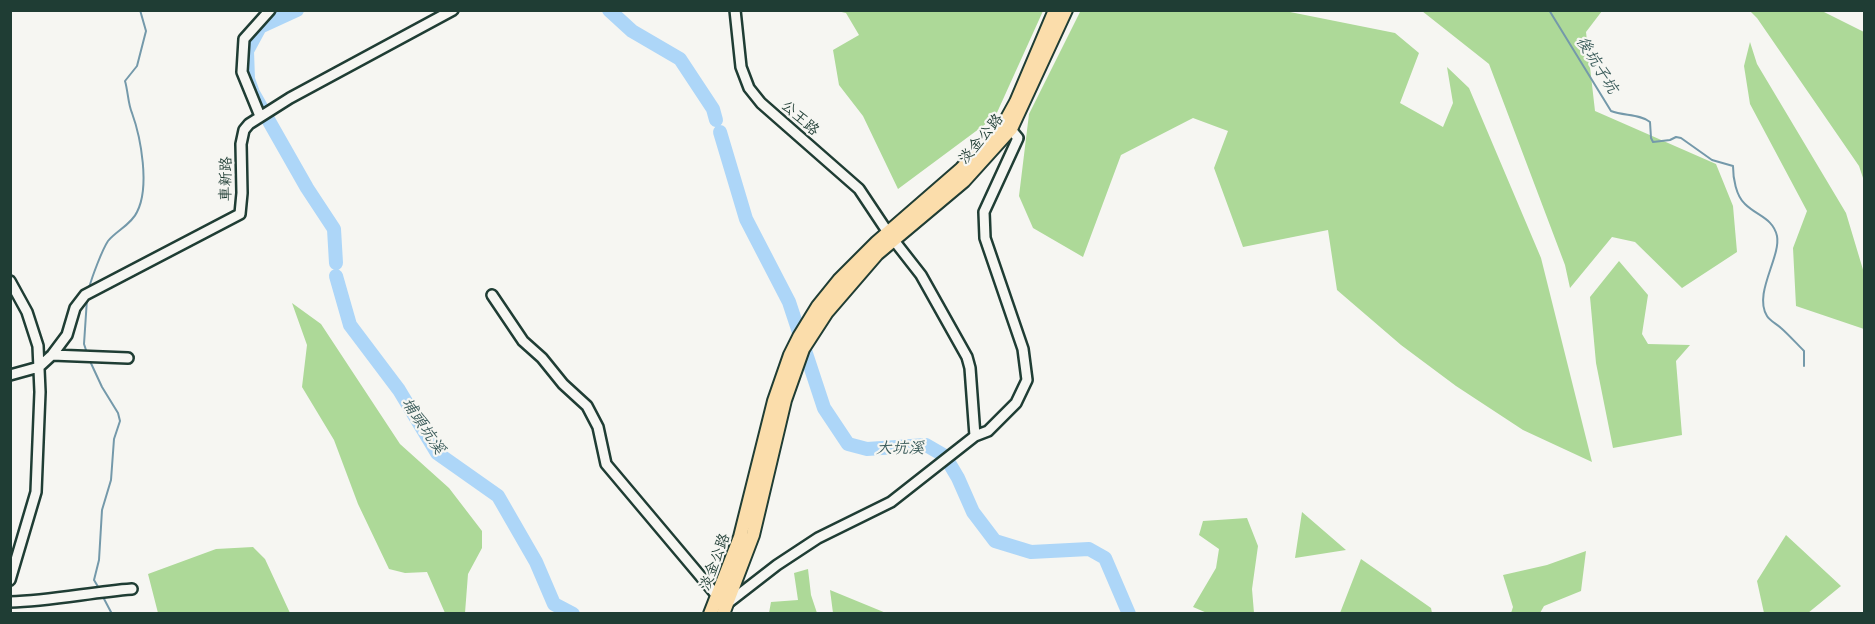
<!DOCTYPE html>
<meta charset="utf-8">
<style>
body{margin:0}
#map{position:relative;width:1875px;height:624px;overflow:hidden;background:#f6f6f2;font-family:Delius,sans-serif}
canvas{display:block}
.frame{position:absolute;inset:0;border:12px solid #1f3d34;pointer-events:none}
</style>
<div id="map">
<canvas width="1875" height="624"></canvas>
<div class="frame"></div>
</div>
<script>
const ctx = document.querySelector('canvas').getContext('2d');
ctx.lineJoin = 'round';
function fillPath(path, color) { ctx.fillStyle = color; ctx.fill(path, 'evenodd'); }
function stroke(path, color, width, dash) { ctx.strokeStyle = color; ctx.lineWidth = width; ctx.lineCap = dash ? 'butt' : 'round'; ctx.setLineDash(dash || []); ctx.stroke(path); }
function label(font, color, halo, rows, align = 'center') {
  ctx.font = font + ' Delius,"LXGW WenKai TC",sans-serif'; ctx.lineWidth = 4.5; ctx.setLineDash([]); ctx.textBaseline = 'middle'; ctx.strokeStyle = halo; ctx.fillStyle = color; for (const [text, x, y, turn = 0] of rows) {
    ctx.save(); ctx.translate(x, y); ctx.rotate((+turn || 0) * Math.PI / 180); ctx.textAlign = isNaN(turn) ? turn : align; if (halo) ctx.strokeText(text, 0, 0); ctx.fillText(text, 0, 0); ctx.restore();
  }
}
const green = new Path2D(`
 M1081,10l204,1 110,22 24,20 -19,50 43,24 10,-24 -6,-36 22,21 72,170 51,204 -69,-32 -67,-44 -55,-41 -64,-55 -9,-60 -85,17 -29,-79 14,-37 -35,-13 -72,37 -38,102 -50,-29 -14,-32 10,-82z
 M837,11l206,-1v1l-48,106 -97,72 -35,-73 -24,-31 -6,-35 26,-15 -13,-22z
 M1422,11h180l-16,21 9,79 121,53 17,42 4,46 -55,36 -47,-46 -23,-5 -42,51 -5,-23 -76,-201z
 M1750,11h72l42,21v149l-5,-15 -102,-148z
 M1750,42l7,22 89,149 18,60v56l-68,-23 -3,-58 14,-37 -57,-107 -6,-38z
 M1619,261l29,34 -6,39 6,10 42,1 -14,16 6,74 -69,13 -17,-85 -6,-66z
 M292,303l29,21 79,120 49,44 33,43v17l-14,26 -3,39h-20l-18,-41 -22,1 -16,-4 -31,-65 -24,-64 -32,-53 5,-42z
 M1302,512l44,38 -51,8z
 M1247,518l11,28 -6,43 2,24h-47l-14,-6 23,-39 3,-19 -20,-14 4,-14z
 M1786,535l55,51 -33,27h-44l-7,-32z
 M253,547l12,12 25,54h-132l-10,-39 68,-25z
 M1586,551l-5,40 -37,15 -4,7h-29l2,-6 -10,-32 44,-10z
 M1361,559l70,49 1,5h-92z
 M808,569l3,26 6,18h-48l2,-11 27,-2 -4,-27z
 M830,590l56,23h-53z`);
const stream = new Path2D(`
 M1549,10l62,101c13,5 29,3 39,11l1,16 2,4 17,-2 6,-3 5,1 31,22 21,6c0,12 3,30 12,38 12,12 28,14 32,32 4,21 -24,58 -10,80 3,5 10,8 14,12 8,7 15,15 23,23v15
 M89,288c3,-11 13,-38 19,-47 8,-10 24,-17 29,-29 13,-25 4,-74 -5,-99 -4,-9 -4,-22 -7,-32l12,-15 9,-35 -6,-21
 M87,299l-3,45 3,9
 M89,359l13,28 16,26 2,8 -6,18 -3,41 -9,30 -3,50 -5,20 6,10
 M102,595l10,19`);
const river = new Path2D(`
 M297,10l-37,17 -13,24 1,28 5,14 54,95 27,41 2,34
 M609,10l23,21 48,28 33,50 3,11
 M720,132l26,87 43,83 35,106 24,36 19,5 59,-4 19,11 13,22 15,34 22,29 36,11 58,-3 16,9 24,56
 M336,276l14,49 49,65 38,63 61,43 38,66 18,42 19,10`);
const minor = new Path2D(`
 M735,10l6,57 8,21 12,15 98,86 26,39
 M260,116l-18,-44 2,-33 26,-29
 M896,243l25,32 46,82 3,11 5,68
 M10,281l17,31 11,34 2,46 -4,100 -26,88
 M492,295l31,46 19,17 21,26 24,22 11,21 8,37 112,133 10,6 49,-38 41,-27 73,-36 84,-66 13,-5 28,-28 11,-23 -4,-31 -38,-111 -1,-26 34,-74 -10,-12
 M52,355l76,3
 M10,375l29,-8 13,-12 15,-20 8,-27 10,-13 155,-81 2,-21 -1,-49 3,-14 5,-6 41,-26 163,-88
 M10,602c42,-1 81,-10 122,-13`);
const major = new Path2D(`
 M710,614l30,-77 34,-136 16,-46 9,-18 19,-31 21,-26 38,-38 84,-73 44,-47 11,-20 39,-92
 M723,614l30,-79 32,-135 18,-51 24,-37 50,-58 87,-73 47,-52 55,-119`);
const streetNames = [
 ["公王路",800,118,41],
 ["淡金公路",981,139,-50],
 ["車新路",226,179,-89],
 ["淡金公路",715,562,-69]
];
const waterNames = [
 ["後坑子坑",1597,65,58],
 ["埔頭坑溪",423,426,56],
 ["大坑溪",900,448]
];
fillPath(green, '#add998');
stroke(stream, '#7499aa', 2);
stroke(river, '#add6f8', 14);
stroke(minor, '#1f3d34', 14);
stroke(major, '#1f3d34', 16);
stroke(minor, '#f6f6f2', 9);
stroke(major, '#fbddab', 12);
label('15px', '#1f3d34', '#f6f6f2', streetNames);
label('italic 16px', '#3b5c5b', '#f6f6f2', waterNames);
</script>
